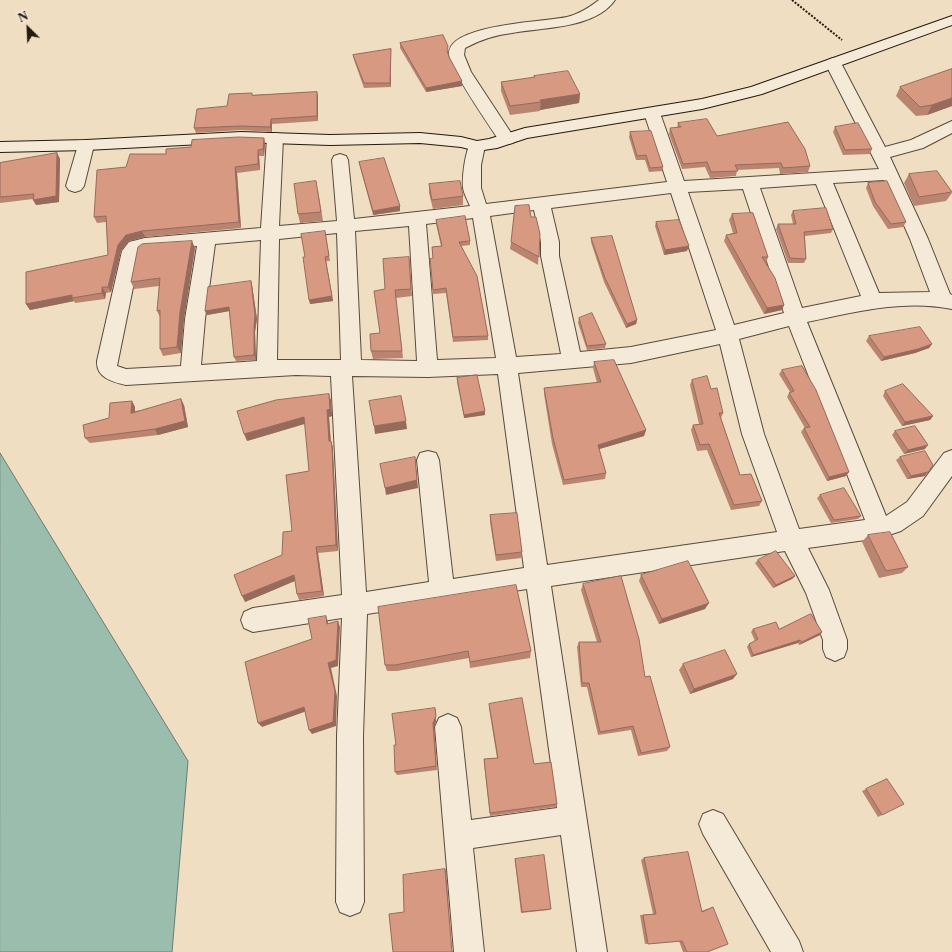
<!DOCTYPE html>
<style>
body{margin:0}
#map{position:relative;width:952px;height:952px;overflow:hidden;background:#f0dec2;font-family:"Libre Caslon Text",serif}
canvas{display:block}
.north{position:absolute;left:8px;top:8px;width:40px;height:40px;-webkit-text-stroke:3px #f5ead7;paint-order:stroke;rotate:336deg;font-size:11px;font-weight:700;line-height:16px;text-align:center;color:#231a0f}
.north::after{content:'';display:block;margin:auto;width:14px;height:18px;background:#231a0f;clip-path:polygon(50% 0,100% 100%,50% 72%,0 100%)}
</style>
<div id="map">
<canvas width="952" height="952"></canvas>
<div class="north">N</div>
</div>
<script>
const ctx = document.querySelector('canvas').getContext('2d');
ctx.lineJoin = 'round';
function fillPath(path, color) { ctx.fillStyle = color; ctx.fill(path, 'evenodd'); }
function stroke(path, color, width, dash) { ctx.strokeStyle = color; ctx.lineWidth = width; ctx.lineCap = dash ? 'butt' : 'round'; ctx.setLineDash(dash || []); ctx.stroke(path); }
const water = new Path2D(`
 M0,453l188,308 -16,191h-172z`);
const path = new Path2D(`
 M792,0l50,40`);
const street = new Path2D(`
 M599,0h16c-20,29 -72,27 -103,33 -17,2 -32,7 -47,15l-1,7 7,17 44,67 -2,4 -6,1 -6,-1c-10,-15 -52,-75 -52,-89 -1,-30 96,-32 118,-37 12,-3 23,-10 32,-17z
 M833,58l5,2 3,3 44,84 26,-7 41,-19v12l-29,15 -33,9 38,82 22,55 2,1v14c-49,-10 -97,3 -145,13l79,194 21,-14 37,-49 8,-3v26l-29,40 -22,15 -21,7 -72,10 21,42 18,50v9l-3,8 -9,4 -9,-4 -3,-8v-9l-17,-47 -21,-42 -234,35 56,366h-30l-16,-117 -88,13 11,104h-30l-19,-225 4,-9 9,-4 9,4 4,9 10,93 86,-12 -30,-219 -160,25 -4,122 1,166 -4,10 -10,4 -10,-4 -4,-10 1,-166 5,-118 -89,14 -9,-4 -3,-8 3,-8 9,-4 89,-13 -11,-219 -35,-1 -170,10c-13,-3 -30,-7 -29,-24l25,-110 7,-9 16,-4 116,-10 6,-90 2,-4 6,-1 6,1 2,4 -4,88 58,-5 -5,-61 2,-4 6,-2 6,2 2,4 6,59 116,-13c-2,-5 -6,-12 -7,-18 -1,-11 2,-36 8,-46l6,-1 6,1 2,4 -4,19v23l5,16 181,-22 -23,-69 2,-4 6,-1 6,1 2,4 24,68 195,-12 -54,-106 3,-3zM884,180l26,59 20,53 -51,1 -46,-110zM816,184l45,112 -59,12 -42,-120zM743,189l41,124 -50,12 -46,-133zM671,193l45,137 -85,17 -51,5 -21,-96v-14l-8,-34zM534,210l7,32v14l20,98 -45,3 -26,-141zM473,218l23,140 -59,2 -11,-136zM409,226l8,135 -56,-1 -6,-129zM337,233l4,127h-64l2,-121zM261,240l-4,121 -56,4 4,-46 10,-75zM197,246l-12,73 -4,47 -55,3 -9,-3 23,-113 5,-3zM789,326l76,194 -66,9 -35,-95 -25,-95zM720,344l22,90 35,98 -230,33 -29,-192 113,-10zM498,374l26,194 -71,11 -14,-119 -3,-7 -8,-2 -8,2 -3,7 12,122 -63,10 -14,-216 76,1z
 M86,140l6,1 2,4 -10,41 -3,4 -6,2 -6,-2 -3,-4 12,-41 2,-4z
 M713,810l10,4 76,127 4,11h-32l-68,-118 -4,-10 4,-10z`);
const secondary = new Path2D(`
 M952,16v9l-190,69 -60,15 -175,29 -30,10 -20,3 -16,-4 -41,-4 -90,2 -89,-3 -155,8 -86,2v-10l86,-2 155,-8 89,3 90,-2 41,4 16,4 12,-2 36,-11 177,-29 49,-12z`);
const wall = new Path2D(`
 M400,43l49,8 -1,1 1,5 13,24v5l-36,6 -26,-44z
 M391,49v38l-27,1 -10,-28 -1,-5z
 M952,69v37l-25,9 -11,1 -20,-20 4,-9z
 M534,76l46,18 -1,9 -39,7v1l-30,4 -9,-24v-9l33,-4z
 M317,92l1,5v24l-46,3v8l-31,-2 -45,3 -2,-5 33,-22 26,-11z
 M678,123l39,13 93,30 -2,6 -28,2 -1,-6 -42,2 -1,6 -26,2 -5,-11 -23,2 -13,-35 1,-6h7z
 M835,127l37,22 -2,5 -27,1 -10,-23z
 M630,132l33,35 -1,4 -13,1 -4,-12h-9l-7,-23z
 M264,138l1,6 -1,12h-5l1,14 -23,3 4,55 -96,9 -16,4 -8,10 -10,41 -5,1 -1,6 -30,4 -1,-2 -44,9 -4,-6 82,-49 -2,-33 -9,1 -3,-6 32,-50 40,-13 25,-7z
 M57,153l3,6 -1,43 -23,3 -3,-6 -33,4v-40z
 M359,162l41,44v5l-27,4 -13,-48z
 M909,174l43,19 -6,8 -32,5 -10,-23z
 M868,183l38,39 -3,5 -15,2 -15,-23 -7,-18z
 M429,184l34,12v9l-30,4 -4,-16z
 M318,190l5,31 -23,2 -2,-9z
 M793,211l40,18 -2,4 -26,3 1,23 -2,4h-16l-12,-34 2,-5h15l-2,-9z
 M732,214l36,43 -2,6 18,42 -2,5 -18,4 -40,-73 2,-6 7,-2 -4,-13z
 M531,217l9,17 -2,31 -28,-16 1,-7z
 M436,220l34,21v4l-9,1 27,90v4l-35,2 -7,-49 -13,1 -3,-35h3l-1,-12 9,-1 -5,-22z
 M656,222l31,29 -23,4 -9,-29z
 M325,231l5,30h-4l7,40 -23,3 -5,-47z
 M591,238l46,82 -1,4 -10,4 -22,-46 -13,-40z
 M195,248l-11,71 -3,34 -18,3 -3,-7v-32l-3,-6 2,-25 -25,3 -3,-7z
 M410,265l2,31 -16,2 7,60 -30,1 -2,-8 9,-18 5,-44z
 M251,281l1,4 5,34 -2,13 1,28 -20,1 -2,-4 -5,-46 -22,4 -2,-4z
 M579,318l27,26 -1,4 -18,2 -9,-27z
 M869,336l63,8 -3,4 -14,5 -34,8 -15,-20z
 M594,362l52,68 -2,6 -45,13 7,24 -1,6 -42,6 -11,-41 -8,-50v-6l53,-5 -4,-15z
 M782,370l64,106 -19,5 -26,-49 3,-4h1l-18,-31 2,-4 1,-1 -11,-18z
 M457,378l28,37 -21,3 -7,-36z
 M692,380l19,9 12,24 -2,5 19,57 22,26 -3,5 -28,4 -24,-60 -10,1 -6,-21 2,-5 6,-1 -9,-39z
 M885,391l48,25 -3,4 -28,6 -19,-30z
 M329,394l2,7 1,15 -3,1 2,24 2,7v5l5,98 -20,2 6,43 -25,4 -2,-6 -2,-13 -50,21 37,-47 10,-24 17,-60 -4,-47 -58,17z
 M132,401l3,6v4l49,-6 4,22 -30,8 -68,8 -5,-5z
 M895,431l30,18 -21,5 -12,-19z
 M900,457l25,19 -18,3 -11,-19z
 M820,495l41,21 -3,3 -27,4 -14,-25z
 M490,515l32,37 -1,6 -25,3 -6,-39z
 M868,535l40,32 -6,6 -23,5 -17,-36z
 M758,560l37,16 -3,3 -19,9 -18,-25z
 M641,575l64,34 -46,15 -20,-43z
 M583,584l62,93 25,70 -3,4 -29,5 -7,-26 -33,5 -11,-48h-6l-4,-40 2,-5h18l-16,-52z
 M378,607l153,44 -1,7 -60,10 -1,-10 -72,13h-10l-2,-6z
 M753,629h26l43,3 -2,3 -21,10 -1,-2 -47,14 -4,-10 2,-3 6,-3 -4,-9z
 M683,664l50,15 -43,15 -11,-24z
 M489,704l45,60 23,40 -2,3 -65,9 -6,-53v-4l13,-1 -8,-50z
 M435,708l1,13 -2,6 3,43 -40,5 -2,-3 1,-27z
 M887,779l-5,36 -4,2 -16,-26z
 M644,858l57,53 12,-4 -6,45h-24l-4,-11 -34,3 -5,-29 13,-1 -12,-54z
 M515,859l36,50 -2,1 -28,3 -6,-52z`);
const shadedWall = new Path2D(`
 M391,49v38l-1,-4z
 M462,81v5l-36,6v-4z
 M317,92l1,5v24l-1,-5z
 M580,94l-1,9 -39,7 1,-8 -1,-2z
 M952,98v8l-25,9 5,-10z
 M271,119l1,5v8l-2,-5z
 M264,138l1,6 -1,12 -1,-7z
 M258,150l1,6 1,14 -2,-6z
 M57,153l3,6 -1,43 -23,3 -3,-5z
 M235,167l2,6 4,55 -2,-6z
 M400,206v5l-27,4v-4z
 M142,231l3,6 -16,4 -8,10 -10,41 -3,-5 10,-42 8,-10z
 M192,241l3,7 -11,71 -3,34 -4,-6 3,-35z
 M689,246l-2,5 -23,4 1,-5z
 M326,261l7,40 -23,3 -1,-4z
 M251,281l1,4 5,34 -2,13 1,28 -2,-5z
 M102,287l4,6 -1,6 -3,-6z
 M72,295v3l2,3 -44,9 -4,-6z
 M784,305l-2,5 -18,4 3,-6z
 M229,307l1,4 -23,4 -2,-4z
 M637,320l-1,4 -10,4 1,-4z
 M932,344l-3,4 -14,5 -34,8 3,-4z
 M329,394l2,7 1,15 -3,1 2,31 -2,-7 -2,-31z
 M181,399l3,6 4,22 -30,8 -3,-6z
 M132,401l3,6v11l-4,-5z
 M485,411v4l-21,3v-3z
 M933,416l-3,4 -28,6 3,-4z
 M304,417l3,6 -60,18 -3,-7z
 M406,421l1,8 -32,5 -1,-8z
 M646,430l-2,6 -48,14 2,-5z
 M331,441l2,7v5l5,98 -2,-6z
 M928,445l-3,4 -21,5 4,-4z
 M415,457l3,31 -32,7 -1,-7z
 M849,472l-3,4 -19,5 2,-4z
 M928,472l-3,4 -18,3 4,-3z
 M316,547l2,6 6,43 -2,-5z
 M294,575l3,5 -52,22 -3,-6z
 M795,576l-3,3 -19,9 3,-3z
 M709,603l-4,6 -46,15 3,-5z
 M326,616l2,6 1,8 -2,-6z
 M338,621l2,6 -2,39 -7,2 6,28 -1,30 -24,8 -3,-4 19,-67z
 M822,632l-2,3 -21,10 3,-3z
 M800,640l-2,3 -47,14 2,-2z
 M737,674l-4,5 -43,15 4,-5z
 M304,707l3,4 -45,16 -4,-4z
 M435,708l1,13 -2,6 3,43 -4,-47z
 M445,869l1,2 6,81z`);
const building = new Path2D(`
 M443,35l5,11 -1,4 2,7 13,24 -36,7 -26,-45z
 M391,49l-1,34h-26l-11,-28z
 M952,69v29l-20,7 -12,2 -20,-20z
 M568,71l12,23 -40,6 1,2 -31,4 -9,-24 34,-5 -1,-1z
 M317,92v24l-46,3 -1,8 -30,-1 -46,2 3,-19 30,-3 2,-12 23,-1v2z
 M707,119l10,17 71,-14 17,27 5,17 -27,2 -2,-5 -46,2 3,6 -27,1 -4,-10 -24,2 -13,-36 11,-1 -3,-4z
 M858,123l14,26 -27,1 -10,-23z
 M651,131l12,36 -13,1 -4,-13 -9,1 -7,-24z
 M239,137l25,1 -1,11 -5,1v14l-23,3 4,55 -97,9 -16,4 -8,10 -10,42h-6v6l-30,5v-3l-46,9v-32l82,-17 -2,-39 -12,1 3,-47 29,-3 4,-13h36v-5l25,-2 1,-7z
 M57,153l-1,43 -23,4 1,-6 -34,3v-34z
 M384,158l16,48 -27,5 -14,-49z
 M937,171l15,21 -33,5 -10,-23z
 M316,181l5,31 -23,2 -4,-30z
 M460,181l3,15 -31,4 -3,-16z
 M887,181l19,41 -15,2 -16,-22 -7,-19z
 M529,205l2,12h5l4,17 -1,23 -28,-15 4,-36z
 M826,208l7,21 -29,3 2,27 -16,-1 -12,-34h18l-3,-13z
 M753,213l15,44h-6l13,21 9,27 -17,3 -41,-73 11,-2 -5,-19z
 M465,216l5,25 -11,1 18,34 11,60 -35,1 -7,-49 -13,2 -3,-31 3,-1 -1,-11 10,-1 -6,-26z
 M679,220l10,26 -24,4 -9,-28z
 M325,231l4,25 -4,1 7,39 -23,4 -6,-43h2l-4,-23z
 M612,236l25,84 -10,4 -22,-46 -14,-40z
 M192,241l-12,71 -3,35 -17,2v-39l-3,1 3,-33 -29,4 7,-35 4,-3z
 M409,257l2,32 -16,1 7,61h-31l-1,-17 10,-1 -6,-42 11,-2 -2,-30z
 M251,281l4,34 -1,12v28l-20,2 -5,-50 -24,4 3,-24z
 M592,313l14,31 -19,2 -8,-28z
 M920,327l12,17 -14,5 -34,8 -15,-21z
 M614,360l32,70 -48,15 8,28 -42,7 -11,-42 -9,-50 57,-6 -7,-20z
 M802,366l14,24 33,82 -20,5 -25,-49 6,-1 -21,-34 5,-2 -12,-21z
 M477,375l8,36 -21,4 -7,-37z
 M707,376l4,13 6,-1 6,25h-4l21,62 11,-1 11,27 -28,4 -25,-61 -9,1 -7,-20 10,-1 -11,-44z
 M903,384l30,32 -28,6 -20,-31z
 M329,394l1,15 -3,1 2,31h2l1,6 4,98 -20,2 6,44 -25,3 -3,-19 -52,21 -8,-21 48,-20 1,-23 9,-1 -6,-56 23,-4 -5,-54 -60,17 -7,-23 39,-11z
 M401,396l5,25 -32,5 -5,-25z
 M181,399l4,22 -30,8 -70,9 -2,-13 26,-7 1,-15 22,-2 -1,12z
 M915,426l13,19 -20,5 -13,-19z
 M925,451l8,14 -5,7 -17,4 -11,-19z
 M415,457l2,23 -32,8 -5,-24z
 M844,488l17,28 -27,4 -14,-25z
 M517,513l5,39 -26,3 -6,-40z
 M890,532l18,35 -22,4 -18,-36z
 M776,551l19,25 -19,9 -18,-25z
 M688,561l21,42 -47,16 -21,-44z
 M621,576l18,63 6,38 5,-1 20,71 -29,6 -8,-27 -33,6 -11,-49h-7l-3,-41h22l-18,-58z
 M516,585l15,66 -61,11 -2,-11 -73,14h-10l-7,-58z
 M811,614l11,18 -20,10 -2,-2 -47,15 -4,-11 9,-5 -5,-10 23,-7 3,7z
 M326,616l1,8 11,-3 -2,39 -8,3 7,28 -2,31 -24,8 -5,-23 -46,16 -13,-61 67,-23 -4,-20z
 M725,650l12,24 -43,15 -11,-25z
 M522,698l12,66 17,-2 6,42 -67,9 -6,-54 14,-1 -9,-54z
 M435,708l1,8 -3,7 3,43 -41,6 -1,-27h2l-4,-31z
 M887,779l17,25 -22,11 -16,-26z
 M688,852l14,60 11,-5 15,37 -21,8h-20l-5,-11 -34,3 -5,-29 13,-1 -12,-56z
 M544,855l7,54 -29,3 -7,-53z
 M445,869l7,83h1h-60l-4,-38 15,-2 -1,-37z`);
fillPath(water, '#9bbdad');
stroke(water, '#6b7c6e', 1);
stroke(street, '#564b3c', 2);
stroke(secondary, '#231a0f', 2);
stroke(path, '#231a0f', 2, [2, 1.5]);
fillPath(street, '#f5ead7');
fillPath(secondary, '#f5ead7');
fillPath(wall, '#b98470');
fillPath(shadedWall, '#966b5b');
fillPath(building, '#d79982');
stroke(building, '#966b5b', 1);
</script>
